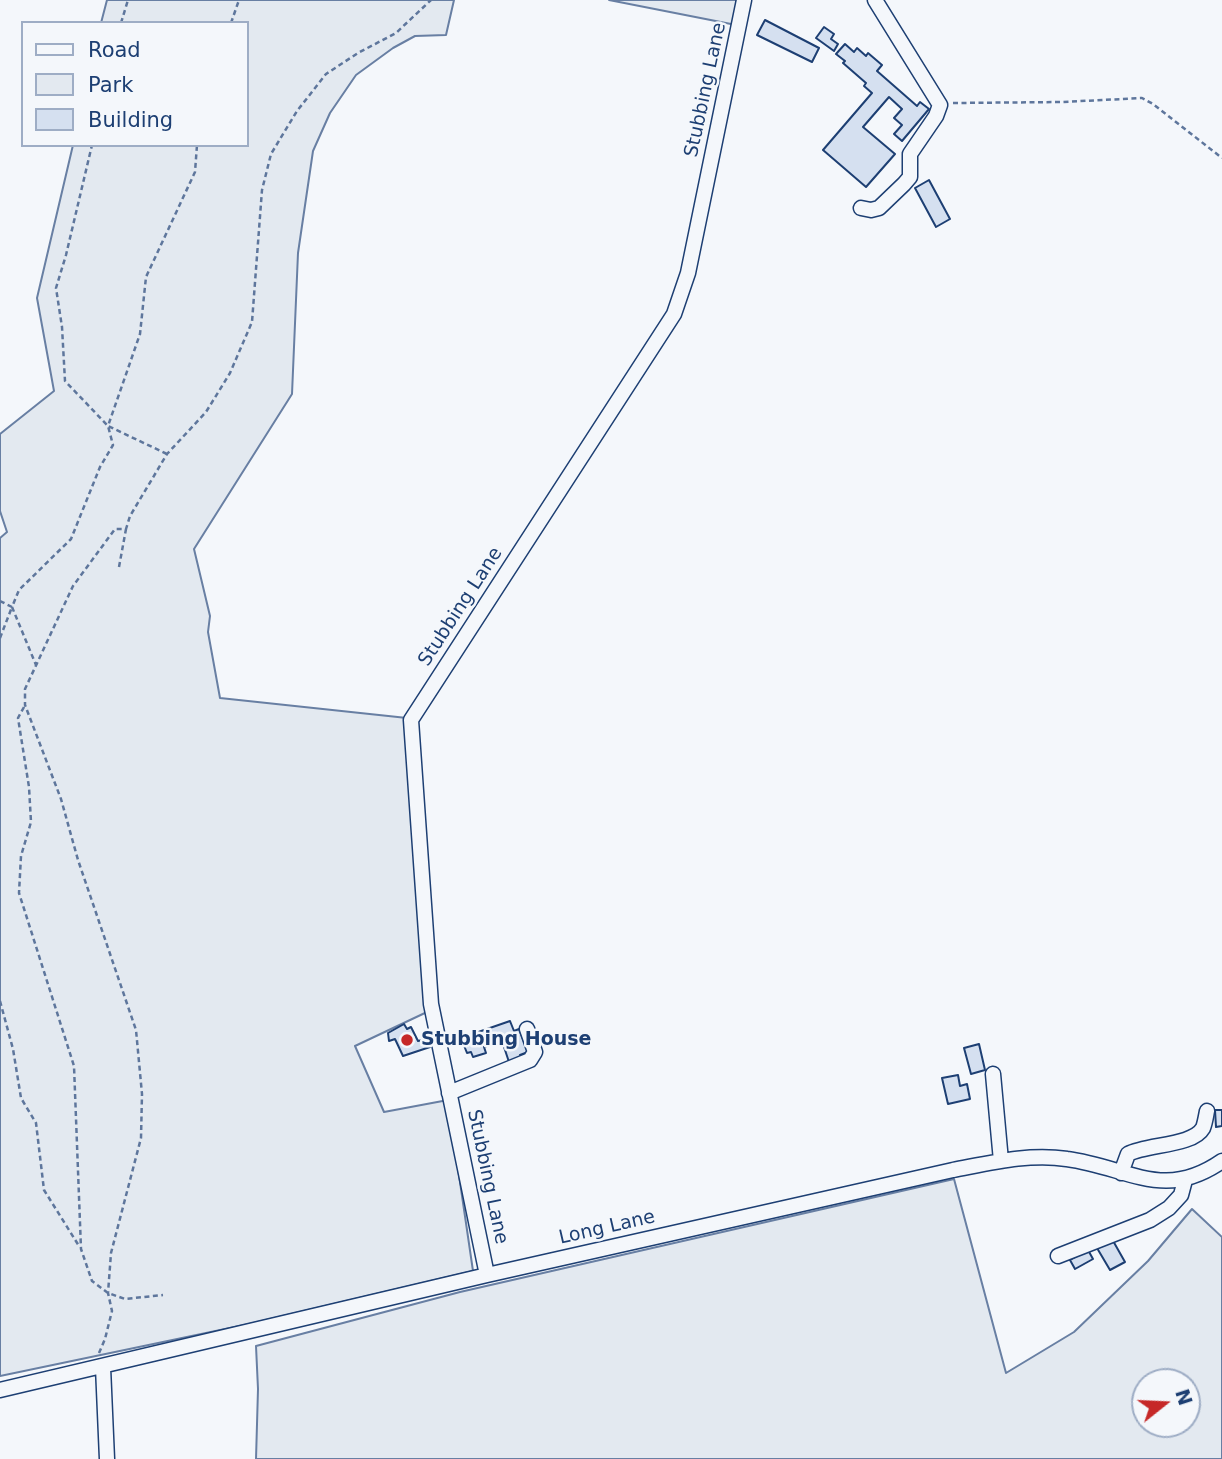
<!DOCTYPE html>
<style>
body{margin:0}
#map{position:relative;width:1222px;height:1459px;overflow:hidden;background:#f4f7fb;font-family:"DejaVu Sans",sans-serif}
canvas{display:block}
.legend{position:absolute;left:21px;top:21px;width:228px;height:126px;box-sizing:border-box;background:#f4f7fb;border:2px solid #9eadc5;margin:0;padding:9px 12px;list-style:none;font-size:21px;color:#1d3f73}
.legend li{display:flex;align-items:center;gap:14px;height:35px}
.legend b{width:35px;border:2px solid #9eadc5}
.north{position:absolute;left:1131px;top:1368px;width:70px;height:70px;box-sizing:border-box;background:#f4f7fb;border:2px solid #9eadc5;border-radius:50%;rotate:72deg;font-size:19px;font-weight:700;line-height:28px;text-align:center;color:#1d3f73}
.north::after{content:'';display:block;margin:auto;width:24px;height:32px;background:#c62828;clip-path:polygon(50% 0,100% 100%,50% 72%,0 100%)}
</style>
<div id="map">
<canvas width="1222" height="1459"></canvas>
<ul class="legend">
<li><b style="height:9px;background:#f4f7fb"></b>Road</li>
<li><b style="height:19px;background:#e3e9f0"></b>Park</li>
<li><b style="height:19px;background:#d5e0f0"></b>Building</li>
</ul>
<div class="north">N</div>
</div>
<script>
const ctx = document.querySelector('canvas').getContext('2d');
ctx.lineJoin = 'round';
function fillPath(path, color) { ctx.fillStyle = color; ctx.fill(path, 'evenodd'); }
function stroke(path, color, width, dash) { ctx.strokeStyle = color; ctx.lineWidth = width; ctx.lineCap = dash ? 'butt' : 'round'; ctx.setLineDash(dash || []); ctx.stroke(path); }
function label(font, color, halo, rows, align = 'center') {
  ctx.font = font + ' "DejaVu Sans",sans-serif'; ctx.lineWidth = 5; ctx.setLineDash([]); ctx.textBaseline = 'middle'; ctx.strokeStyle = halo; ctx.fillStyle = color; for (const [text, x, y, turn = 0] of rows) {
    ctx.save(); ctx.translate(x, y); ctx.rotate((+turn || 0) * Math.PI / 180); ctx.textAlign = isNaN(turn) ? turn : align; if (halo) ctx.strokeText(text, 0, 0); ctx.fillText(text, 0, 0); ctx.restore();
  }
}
const green = new Path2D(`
 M107,0h347l-8,35 -31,1 -22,12 -37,27 -26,38 -17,38 -15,102 -6,141 -98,155 16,67 -2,16 12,66 187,20 20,294 -72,34 29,66 64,-12 25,171 -224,53 -249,52v-838l7,-6 -7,-21v-77l54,-43 -17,-93 36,-153h174v-122h-146z
 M609,0h128l-1,25z
 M954,1179l52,194 68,-41 74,-71 44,-52 30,28v222h-966l2,-70 -2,-43 204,-54zM1145,1382h42v42h-42z`);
const building = new Path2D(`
 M765,20l54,28 -7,14 -55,-27z
 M824,27l10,7 -3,5 7,5 -4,7 -18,-13z
 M845,44l9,8 3,-4 9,8 2,-3 14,12 -5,6 40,35 3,-4 9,7 -27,32 -8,-7 8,-9 -8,-7 8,-9 -13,-12 -26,30 32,27 -29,33 -43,-37 49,-57 -8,-7 2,-3 -23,-20 2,-2 -9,-7z
 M929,180l21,39 -14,8 -21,-39z
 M510,1021l4,10 5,-2 9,23 -8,3 2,3 -13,4 -7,-21 -18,6 2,6 -13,4 -2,-5 -4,1 -6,-15z
 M404,1024l3,5 4,-2 7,14 9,-2 3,8 -27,9 -8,-17 -6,2 -1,-8z
 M979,1044l6,26 -14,4 -7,-26z
 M958,1075l2,11 7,-2 3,15 -22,5 -6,-26z
 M1215,1110h7v16l-6,1z
 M1112,1239l13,23 -15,8 -13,-22z
 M1088,1250l5,9 -18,10 -5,-9z`);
const path = new Path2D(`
 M121,23l7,-23
 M231,23l8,-23
 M953,103l110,-1 79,-4 11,6 69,54
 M167,454l-59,-28 32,-92 6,-57 49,-105 2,-27
 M119,567l7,-38
 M0,601l12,6 7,-17 52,-51 29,-72 13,-22 -5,-19 -43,-45 -3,-54 -6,-39 10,-33 26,-110
 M12,607l24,58
 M0,638l12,-31
 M24,707l-6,11 11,69 2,35 -10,34 -2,37 55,173 7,183 11,32 16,12 17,6 38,-4
 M0,1001l13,48 8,49 15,25 8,67 35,56
 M99,1353l6,-14 7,-28 -4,-18 3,-40 30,-115 1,-44 -6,-64 -58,-170 -17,-61 -36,-94v-16l48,-103 42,-57h11l4,-13 37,-62 39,-42 24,-39 22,-51 10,-132 9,-36 26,-43 29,-37 32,-21 38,-20 35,-33`);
const minor = new Path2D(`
 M861,208l10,2 8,-2 25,-24 6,-7v-23l26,-38 4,-11 -65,-105
 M993,1074l8,87
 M449,1093l81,-33 5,-8 -8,-23
 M1121,1173l7,-19c19,-10 65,-8 75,-26 2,-5 3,-12 4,-17
 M1058,1256l92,-36 19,-12 12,-13 4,-15
 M487,1275l-56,-271 -20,-284 263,-406 14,-41 56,-273
 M103,1367l4,92
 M0,1390l487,-115 466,-105c37,-7 76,-17 114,-11 61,8 96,43 155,2`);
const markers = [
 [407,1040,7,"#c62828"]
];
const streetNames = [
 ["Stubbing Lane",706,90,-78],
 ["Stubbing Lane",461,607,-57],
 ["Stubbing Lane",487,1177,78],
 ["Long Lane",607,1228,-13]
];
const poiNames = [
 ["Stubbing House",421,1040]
];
fillPath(green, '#e3e9f0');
stroke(green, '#687fa3', 2);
fillPath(building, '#d5e0f0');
stroke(building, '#1d3f73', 2);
stroke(minor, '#1d3f73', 17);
stroke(path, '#5e769c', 2.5, [5, 3.5]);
stroke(minor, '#f4f7fb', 14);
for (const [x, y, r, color] of markers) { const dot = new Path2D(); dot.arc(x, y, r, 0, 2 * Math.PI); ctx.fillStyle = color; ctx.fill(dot); stroke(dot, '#f4f7fb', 2.5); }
label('19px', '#1d3f73', '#f4f7fb', streetNames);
label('bold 19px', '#1d3f73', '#f4f7fb', poiNames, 'left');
</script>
